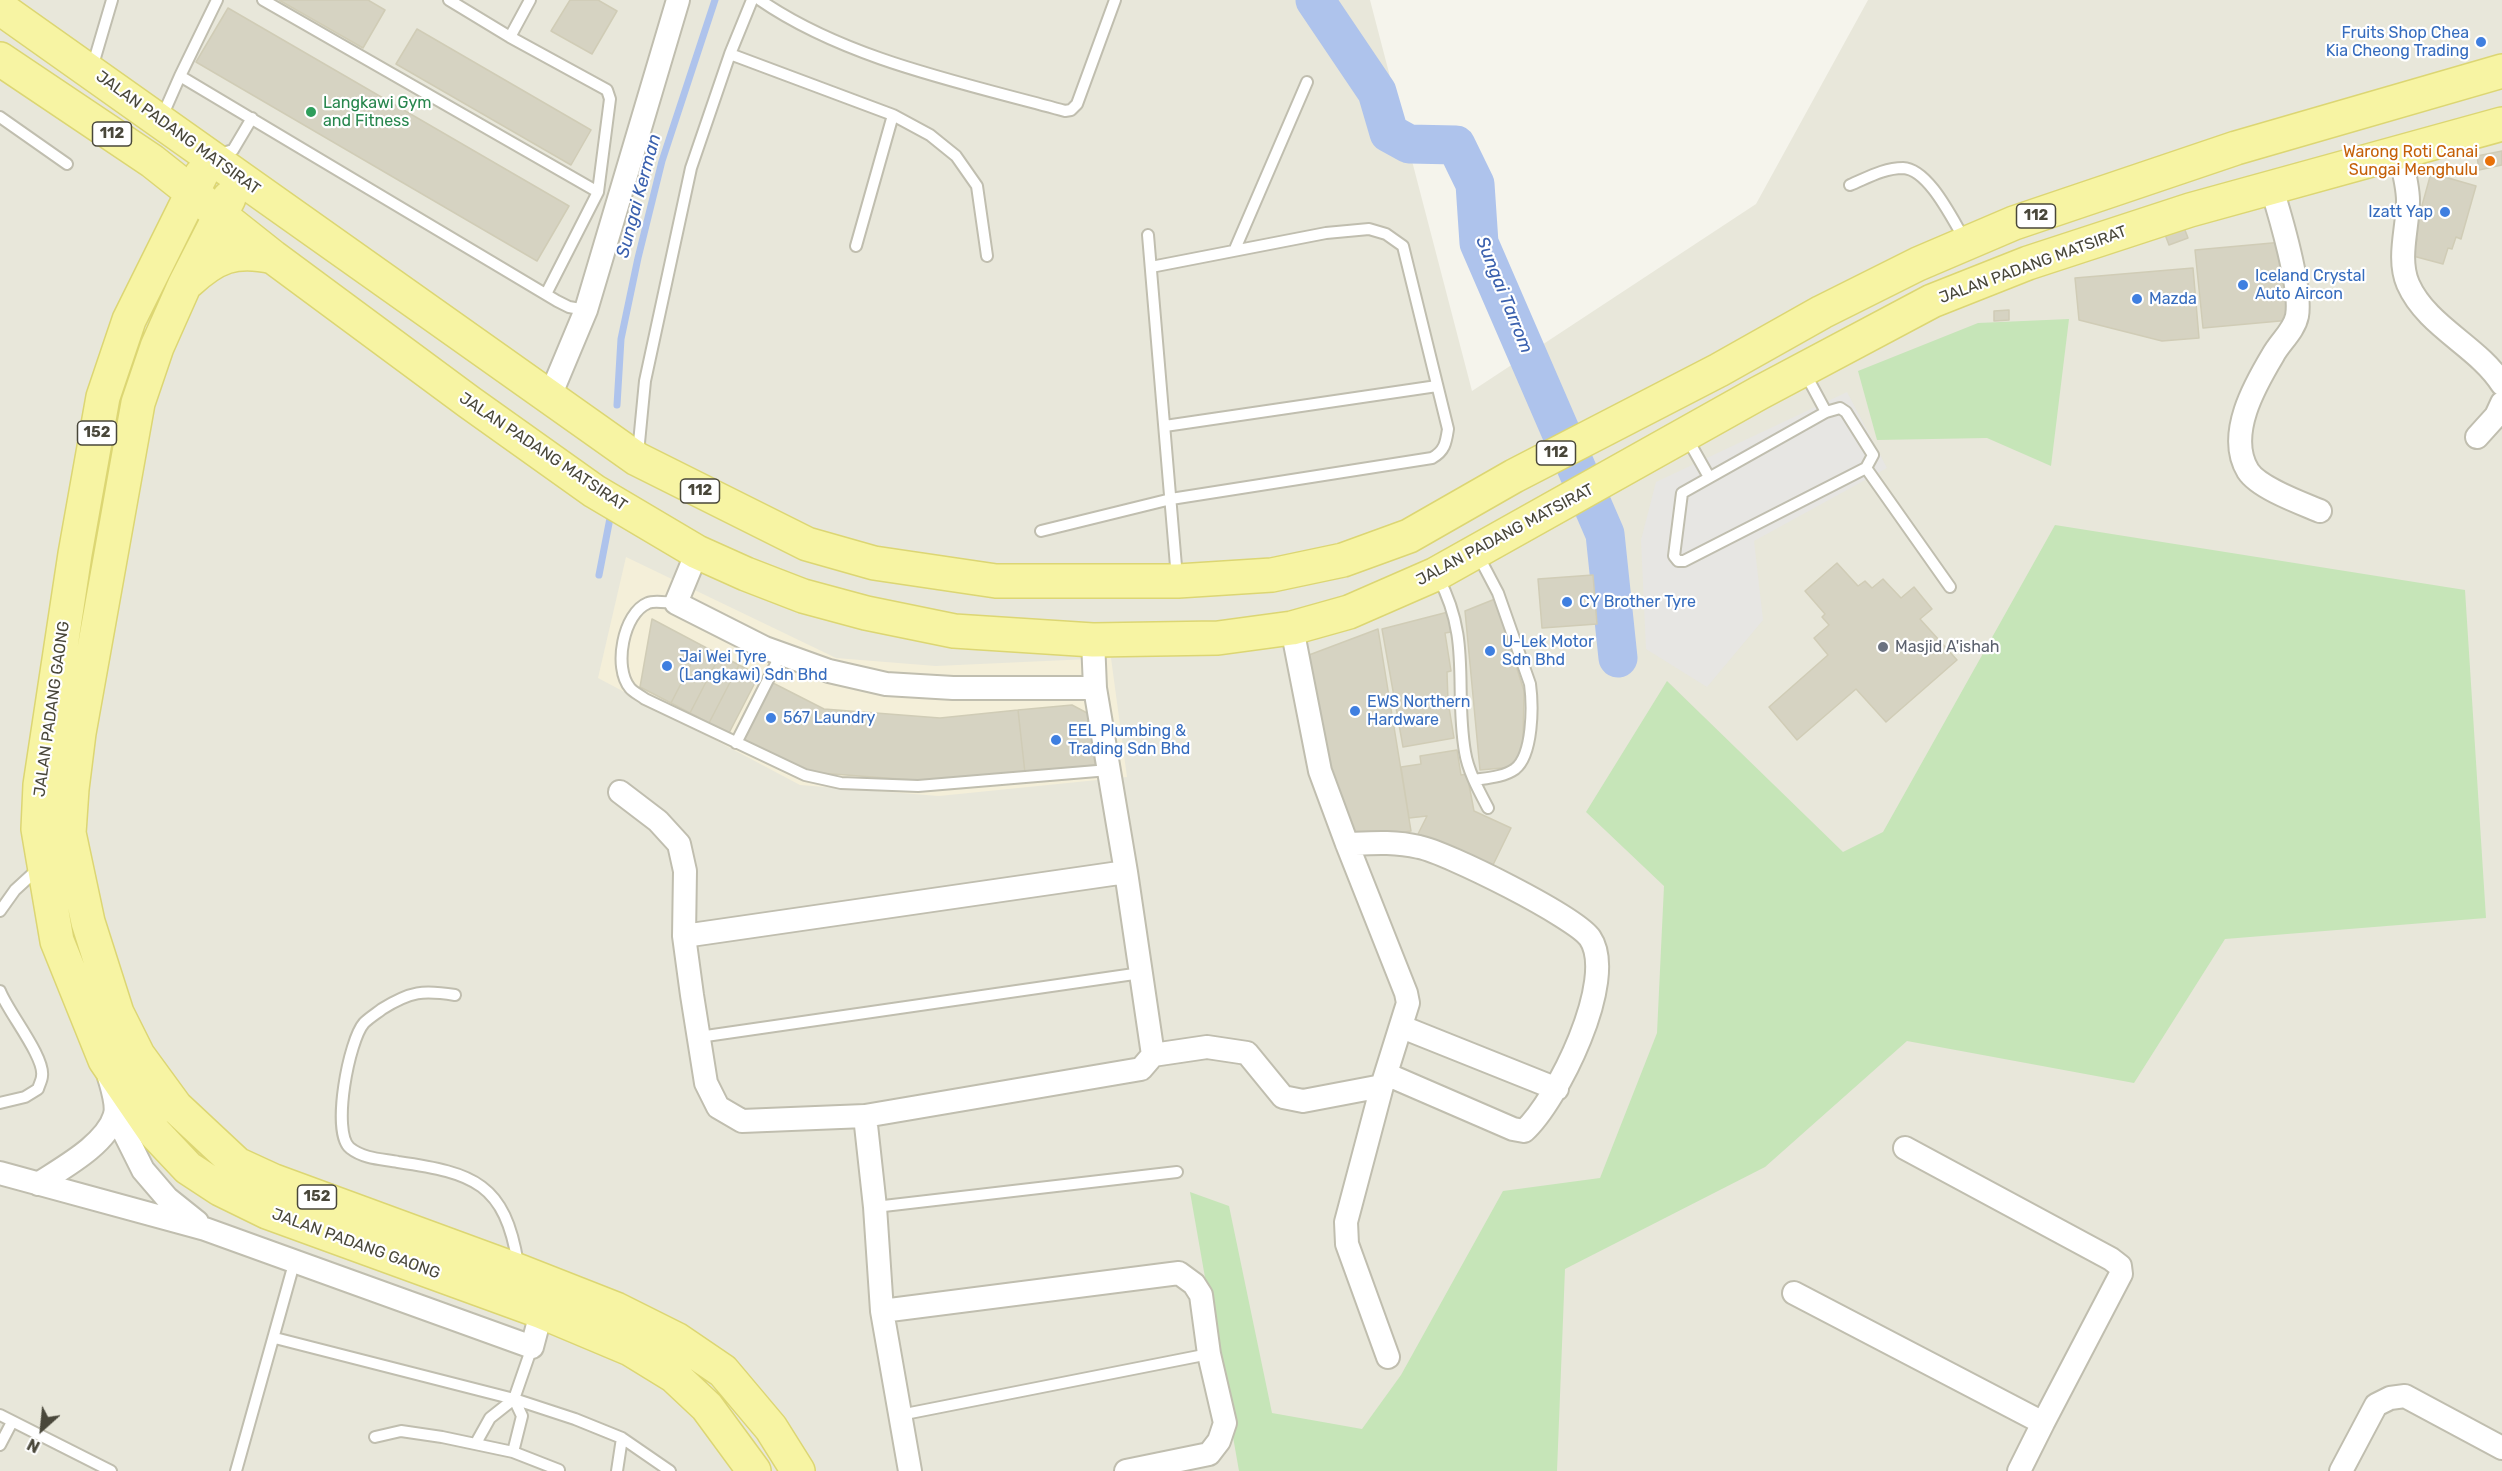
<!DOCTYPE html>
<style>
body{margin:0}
#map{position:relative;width:2502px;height:1471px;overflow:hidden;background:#f5f4ec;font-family:Rubik,sans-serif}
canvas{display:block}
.north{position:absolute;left:12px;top:1399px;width:60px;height:60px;-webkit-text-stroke:4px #fff;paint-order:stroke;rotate:207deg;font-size:16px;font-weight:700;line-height:24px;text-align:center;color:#49473a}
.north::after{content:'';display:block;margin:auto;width:21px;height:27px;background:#49473a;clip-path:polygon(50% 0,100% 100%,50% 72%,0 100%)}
</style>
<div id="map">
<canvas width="2502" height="1471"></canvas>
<div class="north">N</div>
</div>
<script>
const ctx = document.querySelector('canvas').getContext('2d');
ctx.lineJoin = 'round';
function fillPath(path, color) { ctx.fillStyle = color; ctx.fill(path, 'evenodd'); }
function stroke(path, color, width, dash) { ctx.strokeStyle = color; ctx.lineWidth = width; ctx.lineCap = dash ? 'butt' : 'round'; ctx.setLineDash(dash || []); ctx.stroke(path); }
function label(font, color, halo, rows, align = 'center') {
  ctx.font = font + ' Rubik,sans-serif'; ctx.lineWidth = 4.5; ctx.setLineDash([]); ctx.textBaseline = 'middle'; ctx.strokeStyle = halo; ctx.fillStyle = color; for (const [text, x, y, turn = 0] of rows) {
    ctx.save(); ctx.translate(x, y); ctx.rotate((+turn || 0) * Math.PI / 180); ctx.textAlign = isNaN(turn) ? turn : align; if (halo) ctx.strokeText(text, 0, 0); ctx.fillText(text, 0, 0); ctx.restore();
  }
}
const residential = new Path2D(`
 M0,0h1370l102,391 284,-187 112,-204h634v1471h-2502z`);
const commercial = new Path2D(`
 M626,557l210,101 100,8 175,-8 16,119 -188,19 -139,-11 -202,-107z`);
const green = new Path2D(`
 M2069,319l-18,147 -64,-28 -110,2 -19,-69 120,-48z
 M2055,525l410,65 21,328 -261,21 -91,144 -227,-42 -142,126 -200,102 -8,202h-318l-49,-279 39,14 43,207 90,16 39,-54 102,-184 97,-13 57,-145 7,-147 -78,-74 81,-131 176,171 40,-20z`);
const parking = new Path2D(`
 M1847,392l40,76 -133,73 9,79 -56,67 -61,-38 -5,-109 15,-58z`);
const stream = new Path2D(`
 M617,405l4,-66 17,-81 24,-97 53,-161
 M599,575l12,-62`);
const river = new Path2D(`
 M1315,0l62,92 12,41 20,11 47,1 19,39 4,59 126,291 13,124`);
const building = new Path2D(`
 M279,0h89l17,10 -22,38z
 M570,0h28l19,11 -25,43 -41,-23z
 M228,8l341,198 -32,55 -341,-199z
 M417,29l174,101 -20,35 -175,-101z
 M2502,151v14l-23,5 -2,-14z
 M2431,173l45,13 -15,53 -5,-2 -4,12 -4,-1 -5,16 -30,-8 4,-17 -4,-1z
 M2183,225l5,13 -19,7 -5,-13z
 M2283,242l8,78 -88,8 -8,-78z
 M2193,268l6,70 -37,3 -83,-21 -4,-42z
 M2009,310v10l-15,1v-10z
 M1837,563l21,23 7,-5 7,7 11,-9 18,19 13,-11 18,22 -12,10 37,41 -71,62 -30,-33 -59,51 -28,-33 59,-52 -14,-17 15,-13 -7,-8 3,-3 -20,-23z
 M1593,575l4,49 -55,4 -4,-49z
 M1495,599l29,92 -1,54 -10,22 -33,3 -15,-159z
 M1448,612l3,20 -6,1 6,38 -4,1 1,29 6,37 -51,9 -21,-118z
 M652,619l49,26 -30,58 -31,-16z
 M1378,629l33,202 -55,9 -28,-67 -19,-118z
 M701,645l19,10 -30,58 -19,-10z
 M720,655l19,10 -30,58 -19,-10z
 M739,665l20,10 -30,58 -20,-10z
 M773,683l51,26 116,9 78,-8 7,63 -86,9 -133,-10 -63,-31z
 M1072,705l17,9 6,51 -70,8 -7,-63z
 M1457,750l4,25 6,-1 7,37 37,17 -20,41 -73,-35 9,-18 -18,2 -8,-51 20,-3 -1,-8z`);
const service = new Path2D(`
 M263,0l335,192
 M449,0l61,37 97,53 3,9 -12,93 -52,102
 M760,0c87,60 204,83 305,111l6,-1 6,-6 38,-104
 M510,37l20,-37
 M730,54l163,61 37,20 26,21 21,30 10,70
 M92,68l20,-68
 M180,76l377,225 12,6 17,3
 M0,117l67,47
 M161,119l19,-43 37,-76
 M217,155l16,-5 19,-32
 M1850,185c17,-7 34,-17 53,-17 26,1 50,53 62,72
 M1148,235l29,343
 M856,246l37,-131
 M1235,249l72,-167
 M1805,373l21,39
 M1840,408l6,4 27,43 -7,13 -182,93h-6l-4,-5 8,-63 144,-81z
 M1165,426l272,-40
 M1687,438l22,39
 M638,453l7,-72 46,-213 39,-114 22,-54
 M1866,468l84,119
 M1041,531l130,-32 261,-41c13,-7 14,-16 16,-29l-45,-183 -17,-12 -17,-5 -43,4 -175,34
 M1438,577c34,63 16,110 27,175 3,19 14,39 23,56
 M676,603c-9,0 -21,-3 -28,0 -25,10 -35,65 -18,85 3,4 10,7 15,11l160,76 36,8 77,3 191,-16
 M736,743l45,-89
 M1474,780c13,-2 30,-3 41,-11 18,-14 18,-63 15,-85l-32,-91 -20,-38
 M0,911l15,-21 24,-22
 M0,991c8,21 45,66 42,85 0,4 -3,9 -4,13l-13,8 -25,6
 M455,995c-32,-5 -44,-4 -73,14 -5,4 -13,9 -18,14 -15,17 -33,109 -14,125 14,11 32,11 48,14 76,11 107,21 120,102
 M699,1037l442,-64
 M875,1207l302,-35
 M275,1338l239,61 61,20 47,19 48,33
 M0,1415l111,56
 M900,1415l309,-61
 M375,1437l26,-6 41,6 71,15 46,18
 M476,1443l14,-25 24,-19 18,-52
 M0,1445l12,-23
 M513,1452l9,-36 -8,-17
 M236,1471l59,-211
 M617,1471l5,-33`);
const minor = new Path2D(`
 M2399,152c4,16 9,33 9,49 0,27 -11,57 0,83 19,43 70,62 94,100
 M2271,186c9,29 31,103 26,130 -3,15 -17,26 -24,39 -18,30 -47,80 -25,116 11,17 53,32 72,40
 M550,396l36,-86 92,-310
 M2477,437l19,-21 6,-13
 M697,552l-21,51 89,45 64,23 57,13 67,4h142l-2,-48
 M1292,628l28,143 27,73 59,149 2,10 -26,83 -36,136 1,22 41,113
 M620,792l38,29 21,23 6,27 -1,65 8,59 14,88 12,24 24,14 123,-5
 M1347,844c24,-1 48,-3 72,3 27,5 157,70 171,91 28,41 -33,163 -66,193l-11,-2 -127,-55
 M684,936l442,-64
 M1402,1027l155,62
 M1153,1055l54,-8 40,6 36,44 20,4 79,-15
 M115,1114l28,56 24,28 30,24
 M1905,1148l206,111 9,7 1,8 -78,149
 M0,1173l205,56 327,118 13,-49
 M38,1184c24,-16 68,-39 77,-69 3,-12 -4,-30 -7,-42
 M1794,1293l249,130 -24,48
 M882,1311l297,-38 15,11 7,11 8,59 16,69 -6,18 -10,13 -83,17
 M910,1471l-28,-160 -7,-104 -10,-91 276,-47 12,-14 -27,-183 -31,-184
 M2341,1471l35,-66 14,-7 15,-2 97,52`);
const primary = new Path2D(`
 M0,8l637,451 170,85 67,19 122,18h182l94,-6 71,-15 66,-24 105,-60 205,-106 103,-58 96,-48 96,-41 222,-75 266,-77
 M0,59l152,102 121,96 196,145 125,89 103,61 49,22 57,22 63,17 88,18 139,9 125,-2 74,-10 57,-16 87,-38 323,-181 173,-92 96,-38 162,-53 312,-86
 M201,175l-72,145 -26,77 -28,157 -35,231 -2,44 19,112 48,119 50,73 33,35 32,21 47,23 275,100 88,37 44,27 33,31 47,64
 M229,198l-44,86 -28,63 -19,56 -59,330 -7,56 -3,44 19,89 29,91 21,42 38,52 61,57 37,17 245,90 97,38 60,30 47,32 48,57 27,43
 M188,282c27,-25 47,-34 85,-25`);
const markers = [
 [2481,42,6,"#3f7fe0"],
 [311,112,6,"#2e9e5b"],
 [2490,161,6,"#e8710a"],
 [2445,212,6,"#3f7fe0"],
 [2243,285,6,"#3f7fe0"],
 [2137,299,6,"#3f7fe0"],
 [1567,602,6,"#3f7fe0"],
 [1883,647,6,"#6b7280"],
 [1490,651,6,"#3f7fe0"],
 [667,666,6,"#3f7fe0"],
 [1355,711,6,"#3f7fe0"],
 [771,718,6,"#3f7fe0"],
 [1056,740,6,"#3f7fe0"]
];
const shields = [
 [112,134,39],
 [2036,216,39],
 [97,433,39],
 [1556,453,39],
 [700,491,39],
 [317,1197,39]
];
const shieldNames = [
 ["112",112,134],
 ["112",2036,216],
 ["152",97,433],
 ["112",1556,453],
 ["112",700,491],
 ["152",317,1197]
];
const shopNames = [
 ["Fruits Shop Chea",2469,33,"right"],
 ["Kia Cheong Trading",2469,51,"right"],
 ["Izatt Yap",2433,212,"right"],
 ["Iceland Crystal",2255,276],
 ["Auto Aircon",2255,294],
 ["Mazda",2149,299],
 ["CY Brother Tyre",1579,602],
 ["U-Lek Motor",1502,642],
 ["Sdn Bhd",1502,660],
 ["Jai Wei Tyre",679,657],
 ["(Langkawi) Sdn Bhd",679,675],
 ["EWS Northern",1367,702],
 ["Hardware",1367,720],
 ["567 Laundry",783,718],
 ["EEL Plumbing &",1068,731],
 ["Trading Sdn Bhd",1068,749]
];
const leisureNames = [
 ["Langkawi Gym",323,103],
 ["and Fitness",323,121]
];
const streetNames = [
 ["JALAN PADANG MATSIRAT",178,133,36],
 ["JALAN PADANG MATSIRAT",2033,265,-20],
 ["JALAN PADANG MATSIRAT",543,452,34],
 ["JALAN PADANG MATSIRAT",1505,535,-28],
 ["JALAN PADANG GAONG",52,709,-82],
 ["JALAN PADANG GAONG",356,1244,20]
];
const foodNames = [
 ["Warong Roti Canai",2478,152],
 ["Sungai Menghulu",2478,170]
];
const worshipNames = [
 ["Masjid A'ishah",1895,647]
];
const waterNames = [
 ["Sungai Kerman",639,196,-75],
 ["Sungai Tarrom",1504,295,68]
];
fillPath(residential, '#e8e7da');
fillPath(commercial, '#f4efd9');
fillPath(green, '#c6e5b8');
fillPath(parking, '#e7e6e3');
stroke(stream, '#aec3ec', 7);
stroke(river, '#aec3ec', 39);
fillPath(building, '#d6d3c2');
stroke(building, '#d0ccb6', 1.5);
stroke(service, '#c0beaf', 14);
stroke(minor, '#c0beaf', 26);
stroke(primary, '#dcd673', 36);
stroke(service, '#fff', 10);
stroke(minor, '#fff', 22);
stroke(primary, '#f7f4a3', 33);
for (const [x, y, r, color] of markers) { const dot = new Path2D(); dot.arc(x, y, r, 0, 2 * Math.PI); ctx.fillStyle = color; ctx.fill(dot); stroke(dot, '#fff', 2); }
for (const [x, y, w] of shields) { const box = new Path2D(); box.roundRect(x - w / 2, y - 12, w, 24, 4.5); ctx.fillStyle = '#fff'; ctx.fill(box); stroke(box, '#49473a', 1.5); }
label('bold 15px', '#49473a', null, shieldNames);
label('16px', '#366cbe', '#fff', shopNames, 'left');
label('16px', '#27864d', '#fff', leisureNames, 'left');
label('16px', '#49473a', '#fff', streetNames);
label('16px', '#c56008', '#fff', foodNames, 'right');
label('16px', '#5b616d', '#fff', worshipNames, 'left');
label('italic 18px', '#3a60ae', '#fff', waterNames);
</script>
